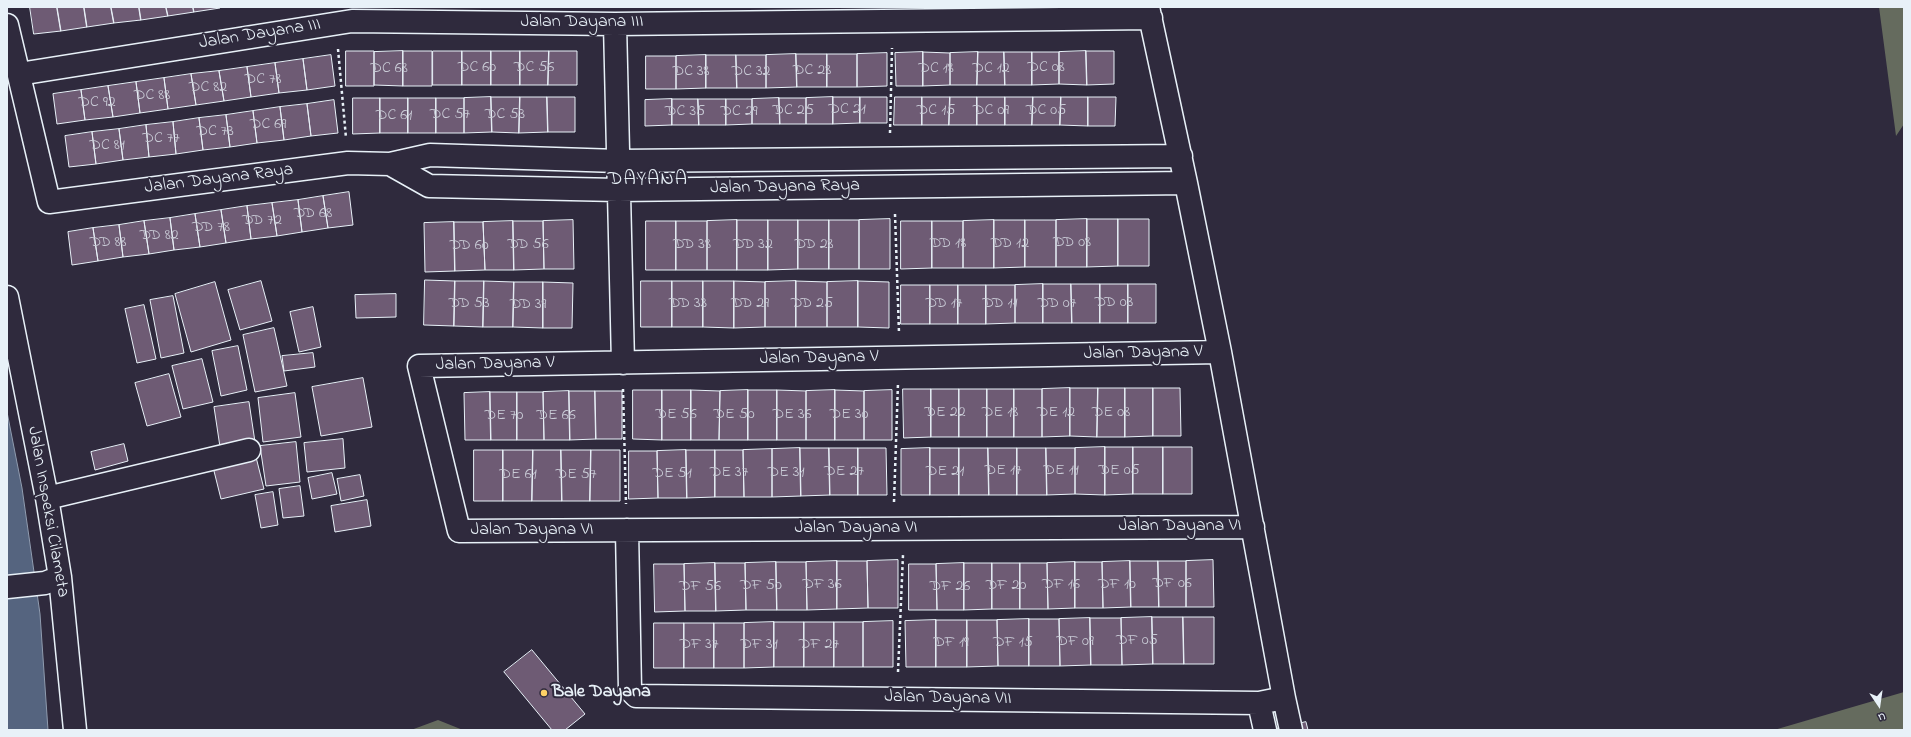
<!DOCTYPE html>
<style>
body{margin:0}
#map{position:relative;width:1911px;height:737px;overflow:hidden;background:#2f2a3d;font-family:"Indie Flower",sans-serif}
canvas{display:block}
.frame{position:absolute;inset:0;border:8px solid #e8f1f8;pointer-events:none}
.north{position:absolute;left:1859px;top:685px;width:40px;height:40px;-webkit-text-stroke:3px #2f2a3d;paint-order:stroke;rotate:167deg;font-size:11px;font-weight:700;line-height:16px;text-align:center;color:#e8f1f8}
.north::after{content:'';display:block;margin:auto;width:14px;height:18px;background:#e8f1f8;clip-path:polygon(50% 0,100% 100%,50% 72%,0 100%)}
</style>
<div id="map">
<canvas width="1911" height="737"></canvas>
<div class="frame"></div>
<div class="north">U</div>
</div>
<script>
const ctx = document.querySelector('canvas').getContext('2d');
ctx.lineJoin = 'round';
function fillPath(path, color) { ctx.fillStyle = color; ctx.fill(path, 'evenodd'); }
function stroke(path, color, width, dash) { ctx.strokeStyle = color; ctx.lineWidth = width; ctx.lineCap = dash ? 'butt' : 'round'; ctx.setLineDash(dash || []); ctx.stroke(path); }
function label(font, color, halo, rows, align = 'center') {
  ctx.font = font + ' "Indie Flower",sans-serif'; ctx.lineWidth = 4; ctx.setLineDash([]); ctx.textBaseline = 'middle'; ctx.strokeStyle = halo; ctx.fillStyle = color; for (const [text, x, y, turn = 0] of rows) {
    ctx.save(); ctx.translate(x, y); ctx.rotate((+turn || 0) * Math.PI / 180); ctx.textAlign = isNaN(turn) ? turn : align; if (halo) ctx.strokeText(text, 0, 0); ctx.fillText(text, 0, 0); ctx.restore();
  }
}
const green = new Path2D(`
 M1879,7h25v117l-8,12z
 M1904,692v38h-130z
 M438,720l25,10h-52z`);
const water = new Path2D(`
 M7,412l15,76 18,126 8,116h-41z`);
const building = new Path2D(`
 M30,7h27l4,24 -27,3z
 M57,7h27l3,20 -26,4z
 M84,7h27l3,16 -27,4z
 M111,7h28l2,13 -27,3z
 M139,7h27l2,9 -27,4z
 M166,7h27l1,5 -26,4z
 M193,7h27v1l-26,4z
 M346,51h28v35h-28z
 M403,51v35l-29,-1v-33z
 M403,51h29v35h-29z
 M433,51h29v34h-29z
 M462,51h29v34h-29z
 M491,51h29v34h-29z
 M520,51h29l-1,34h-28z
 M549,51h28v34h-29z
 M1086,51h28v33l-27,1z
 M1086,51l1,34 -28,-1v-32z
 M923,52v34h-27l-1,-33z
 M923,52l27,1v32l-27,1z
 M978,52l-1,33h-27v-32z
 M978,52h26l1,33h-28z
 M1004,52h28v33h-27z
 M1032,52h27v32l-27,1z
 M887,53v33l-30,1v-33z
 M796,54l1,33 -31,1v-33z
 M796,54h31v33h-30z
 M827,54h30v33h-30z
 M331,55l4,31 -28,4 -4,-31z
 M706,55v33l-30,1v-33z
 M706,55h30l1,33h-31z
 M736,55h30v33h-29z
 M646,56h30v33h-30z
 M303,59l4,31 -28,3 -4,-30z
 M275,63l4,30 -28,4 -4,-30z
 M247,67l4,30 -27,4 -5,-30z
 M219,71l5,30 -28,4 -5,-31z
 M191,74l5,31 -28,4 -4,-31z
 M164,78l4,31 -28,4 -4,-31z
 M136,82l4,31 -27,4 -5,-31z
 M108,86l5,31 -28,3 -4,-30z
 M81,90l4,30 -28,4 -4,-30z
 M491,97l1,35 -28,1v-35z
 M491,97h29l-1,36 -27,-1z
 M520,97h27l1,35 -29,1z
 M547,97h28v35h-27z
 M833,97v27h-27v-26z
 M833,97h27v26l-27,1z
 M860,97h27v26h-27z
 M895,97h27v28h-28z
 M922,97h28l-1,28h-27z
 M950,97h27v28h-28z
 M977,97h28v28h-28z
 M1005,97h28l-1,28h-27z
 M1033,97h28l-1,28h-28z
 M1061,97h27v29l-28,-1z
 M1088,97h28l-1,29h-27z
 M353,98h27v35l-27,1z
 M380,98h28v35h-28z
 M408,98h28v35h-28z
 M436,98h28v35h-28z
 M779,98l1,26h-28v-25z
 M779,98h27v26h-26z
 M672,99v26l-27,1v-26z
 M672,99h26l1,26h-27z
 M698,99h28v26h-27z
 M726,99h26v25l-26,1z
 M334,100l4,33 -27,3 -4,-32z
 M307,104l4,32 -27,4 -4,-33z
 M280,107l4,33 -27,3 -4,-32z
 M253,111l4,32 -27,4 -4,-32z
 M226,115l4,32 -27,3 -4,-32z
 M199,118l4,32 -27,4 -3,-32z
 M173,122l3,32 -27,3 -3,-32z
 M146,125l3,32 -26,3 -4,-31z
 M119,129l4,31 -27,4 -4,-32z
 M92,132l4,32 -27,3 -4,-31z
 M349,192l4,33 -25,3 -5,-32z
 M323,196l5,32 -26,4 -4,-32z
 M298,200l4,32 -25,4 -5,-33z
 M272,203l5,33 -26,3 -4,-33z
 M247,206l4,33 -25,4 -5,-33z
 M221,210l5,33 -26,4 -5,-33z
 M195,214l5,33 -26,3 -4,-32z
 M170,218l4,32 -25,4 -5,-33z
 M890,219v50h-31v-49z
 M1087,219v48h-31v-47z
 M1087,219h31v47l-31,1z
 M1118,219h31v47h-31z
 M573,220l1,49h-30l-1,-48z
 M737,220v50h-30v-49z
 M737,220h31v50h-31z
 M768,220h30v49l-30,1z
 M798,220h31v49h-31z
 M829,220h30v49h-30z
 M994,220v48h-31v-47z
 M994,220h31v47l-31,1z
 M1025,220h31v47h-31z
 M144,221l5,33 -26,3 -4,-32z
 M513,221l1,49h-29l-2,-48z
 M513,221h30l1,48 -30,1z
 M646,221h30v49h-30z
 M676,221h31v49h-31z
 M901,221h31v47l-31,1z
 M932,221h31v47h-31z
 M454,222l1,49 -30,1 -1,-49z
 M454,222h29l2,48 -30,1z
 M119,225l4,32 -25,4 -5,-33z
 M93,228l5,33 -26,4 -4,-33z
 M425,280l30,1 -1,45 -30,-1z
 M261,281l11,40 -32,9 -12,-40z
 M455,281h29l-1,46 -29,-1z
 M484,281l30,1 -1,45h-30z
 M641,281h31v46h-31z
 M672,281h31v46h-31z
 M703,281h31v47l-31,-1z
 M734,281l31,1v45l-31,1z
 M796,281v46h-31v-45z
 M796,281l31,1v45h-31z
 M858,281l31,1v46l-31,-1z
 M858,281v46h-31v-45z
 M215,282l16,58 -40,12 -16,-58z
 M514,282h29v46l-30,-1z
 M543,282l30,1 -1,45h-29z
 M1043,284v39h-28v-38z
 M1043,284h28l1,39h-29z
 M1071,284h29v39h-28z
 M1100,284h28v39h-28z
 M1128,284h28v39h-28z
 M901,285h29v39h-29z
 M930,285h28v39h-28z
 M958,285h28v39h-28z
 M986,285h29v38l-29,1z
 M396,294v23l-40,1 -1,-23z
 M173,296l11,57 -23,5 -11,-58z
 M144,305l12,54 -19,4 -12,-54z
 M313,307l8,40 -22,5 -9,-40z
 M274,328l13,58 -32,6 -12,-57z
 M238,346l9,44 -26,6 -9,-45z
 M313,353l2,14 -31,4 -2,-15z
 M202,359l11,43 -30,7 -11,-43z
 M169,374l12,43 -34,9 -12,-43z
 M363,378l9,49 -51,9 -9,-49z
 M1070,388v48l-28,1v-48z
 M1070,388h28l-1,49 -27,-1z
 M1098,388h27v49h-28z
 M1125,388h28v48l-28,1z
 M1153,388h27l1,48h-28z
 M903,389h28v48l-27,1z
 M931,389h28v48h-28z
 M959,389h28v48h-28z
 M987,389h27v48h-27z
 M1014,389h28v48h-28z
 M633,390h29v50l-29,-1z
 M662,390h29v50h-29z
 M691,390l29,1 -1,49h-28z
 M748,390v50h-29l1,-49z
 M748,390h29v50h-29z
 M777,390l29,1v49h-29z
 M835,390v50h-29v-49z
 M835,390l29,1v49h-29z
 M892,390v50h-28v-49z
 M569,391l1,49h-26l-1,-48z
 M569,391h26l1,48 -26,1z
 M595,391h27v48h-26z
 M490,392l1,48h-26l-1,-47z
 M490,392h27v48h-26z
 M517,392h26l1,48h-27z
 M295,393l6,44 -38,5 -5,-44z
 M249,402l6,40 -35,5 -6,-40z
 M343,439l2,29 -38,4 -3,-29z
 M296,442l4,40 -34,4 -6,-40z
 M124,444l4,17 -33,9 -4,-18z
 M1105,447v48l-30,-1v-46z
 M1105,447h28v47l-28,1z
 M1133,447h30v47h-30z
 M1163,447h29v47h-29z
 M800,448l1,48 -29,1v-48z
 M800,448h29l1,47 -29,1z
 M829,448h29v47h-28z
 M858,448h28l1,47h-29z
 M930,448v47h-29v-46z
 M930,448h29v47h-29z
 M959,448h29l1,47h-30z
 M988,448h29v47h-28z
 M1017,448h29l1,47h-30z
 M1046,448h29v46l-28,1z
 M772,449v48h-28l-1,-47z
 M474,450h29v51h-29z
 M503,450h30l-1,51h-29z
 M533,450h28l1,51h-30z
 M561,450h30l-1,51h-28z
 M591,450h29v51h-30z
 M686,450l1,48h-29l-1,-47z
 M686,450h29v47l-28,1z
 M715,450h28l1,47h-29z
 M629,451h28l1,47 -29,1z
 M256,457l8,32 -43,10 -8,-32z
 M332,473l5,21 -25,5 -4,-21z
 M360,475l4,21 -23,5 -4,-22z
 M300,486l4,30 -21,2 -4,-29z
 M273,492l5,33 -17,3 -6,-33z
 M367,500l4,26 -36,6 -4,-26z
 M898,560v48h-30l-1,-47z
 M1213,560l1,47h-28v-46z
 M837,561v48l-30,1 -1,-48z
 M837,561h30l1,47 -31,1z
 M1130,561l1,46 -28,1 -1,-46z
 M1130,561h28l1,46h-28z
 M1158,561h28v46h-27z
 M776,562l1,48h-31l-1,-47z
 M776,562h30l1,48h-30z
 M1075,562v46l-27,1 -1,-46z
 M1075,562h27l1,46h-28z
 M715,563l1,48h-31l-1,-47z
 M715,563h30l1,47 -30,1z
 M964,563v47h-27l-1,-46z
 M964,563h28v46l-28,1z
 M992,563h28v46h-28z
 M1020,563h27l1,46h-28z
 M654,564h30l1,47 -30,1z
 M909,564h27l1,46h-28z
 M1152,617l1,47 -31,1 -1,-47z
 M1152,617h31l1,47h-31z
 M1183,617h31v47h-30z
 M1090,618l1,47 -31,1 -1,-47z
 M1090,618h31l1,47h-31z
 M1029,619v47h-31l-1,-46z
 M1029,619h30l1,47h-31z
 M936,620v47h-30l-1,-46z
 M936,620h31v47h-31z
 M967,620h30l1,46 -31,1z
 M893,621v46h-30v-45z
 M774,622v45l-30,1v-45z
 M774,622h30v45h-30z
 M804,622h30v45h-30z
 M834,622h29v45h-29z
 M654,623h30v45h-30z
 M684,623h30v45h-30z
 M714,623h30v45h-30z
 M532,650l53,64 -20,16h-13l-48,-58z
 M1306,722l2,8h-38z`);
const path = new Path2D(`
 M338,49l8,89
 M890,133l2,-85
 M895,214l4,119
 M623,389l3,115
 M894,502l4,-119
 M898,672l5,-117`);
const minor = new Path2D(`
 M1148,7l38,176 34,169 64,346
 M615,24l8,339
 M7,25l42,177 299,-39 42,1 40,-9 188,6 563,-5
 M19,74l333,-53 263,3 536,-6
 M390,164l39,22 189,4 568,-7
 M7,297l40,201 13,79 15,153
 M1220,352l-801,14 40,165 794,-4
 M47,498l202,-48
 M627,530l3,160 6,6 623,7
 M7,587l38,-4 15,-6
 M1265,730l-6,-27 25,-5 7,32`);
const markers = [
 [544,693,4,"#ffd166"]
];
const numberNames = [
 ["DC 60",477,68],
 ["DC 56",534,68],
 ["DC 08",1046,68],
 ["DC 68",389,69],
 ["DC 18",936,69],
 ["DC 12",991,69],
 ["DC 28",812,71],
 ["DC 38",691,72],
 ["DC 32",751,72],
 ["DC 78",263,80],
 ["DC 82",208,88],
 ["DC 88",152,96],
 ["DC 92",97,103],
 ["DC 21",847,110],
 ["DC 25",793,111],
 ["DC 15",936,111],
 ["DC 09",991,111],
 ["DC 05",1046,111],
 ["DC 35",685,112],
 ["DC 29",739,112],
 ["DC 57",450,115],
 ["DC 53",505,115],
 ["DC 61",394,116],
 ["DC 69",268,125],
 ["DC 73",215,132],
 ["DC 77",161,139],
 ["DC 81",107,146],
 ["DD 68",313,214],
 ["DD 72",262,221],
 ["DD 78",211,228],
 ["DD 82",159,236],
 ["DD 88",108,243],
 ["DD 08",1072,243],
 ["DD 18",948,244],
 ["DD 12",1010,244],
 ["DD 56",528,245],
 ["DD 38",692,245],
 ["DD 32",753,245],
 ["DD 28",814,245],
 ["DD 60",469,246],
 ["DD 03",1114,303],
 ["DD 53",469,304],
 ["DD 33",688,304],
 ["DD 29",750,304],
 ["DD 25",812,304],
 ["DD 17",944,304],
 ["DD 11",1000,304],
 ["DD 07",1057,304],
 ["DD 39",528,305],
 ["DE 22",945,413],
 ["DE 18",1000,413],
 ["DE 12",1056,413],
 ["DE 08",1111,413],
 ["DE 56",676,415],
 ["DE 50",734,415],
 ["DE 36",792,415],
 ["DE 30",849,415],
 ["DE 70",504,416],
 ["DE 66",556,416],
 ["DE 17",1003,471],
 ["DE 11",1061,471],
 ["DE 05",1119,471],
 ["DE 27",844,472],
 ["DE 21",945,472],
 ["DE 37",729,473],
 ["DE 31",786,473],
 ["DE 51",672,474],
 ["DE 61",518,475],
 ["DE 57",576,475],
 ["DF 06",1172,584],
 ["DF 36",822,585],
 ["DF 16",1061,585],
 ["DF 10",1117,585],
 ["DF 50",761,586],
 ["DF 20",1006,586],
 ["DF 56",700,587],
 ["DF 26",950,587],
 ["DF 05",1137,641],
 ["DF 09",1075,642],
 ["DF 19",951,643],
 ["DF 15",1013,643],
 ["DF 37",699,645],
 ["DF 31",759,645],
 ["DF 27",819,645]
];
const streetNames = [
 ["Jalan Dayana III",582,23],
 ["Jalan Dayana III",260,35,-9],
 ["Jalan Dayana Raya",219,180,-7],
 ["Jalan Dayana Raya",785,188,-1],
 ["Jalan Dayana V",1143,354,-1],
 ["Jalan Dayana V",819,359,-1],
 ["Jalan Dayana V",495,365,-1],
 ["Jalan Inspeksi Cilameta",47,512,80],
 ["Jalan Dayana VI",1180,527],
 ["Jalan Dayana VI",856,529],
 ["Jalan Dayana VI",532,531],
 ["Jalan Dayana VII",948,699,1]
];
const poiNames = [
 ["Bale Dayana",552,693]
];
const quarterNames = [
 ["DAYANA",648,181]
];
fillPath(green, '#656b5e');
fillPath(water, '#55647f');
stroke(water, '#909caf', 1);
fillPath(building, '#6e5b74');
stroke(building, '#e8f1f8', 1);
stroke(minor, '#e8f1f8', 25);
stroke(path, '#e8f1f8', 2.5, [3, 3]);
stroke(minor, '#2f2a3d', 22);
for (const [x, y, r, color] of markers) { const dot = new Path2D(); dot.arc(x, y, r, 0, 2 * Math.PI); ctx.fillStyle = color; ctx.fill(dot); stroke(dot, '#2f2a3d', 1.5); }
label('16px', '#caccd7', null, numberNames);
label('18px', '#e8f1f8', '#2f2a3d', streetNames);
label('bold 18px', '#e8f1f8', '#2f2a3d', poiNames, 'left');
ctx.letterSpacing = '1px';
label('20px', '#e8f1f8', '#2f2a3d', quarterNames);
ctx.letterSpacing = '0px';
</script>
